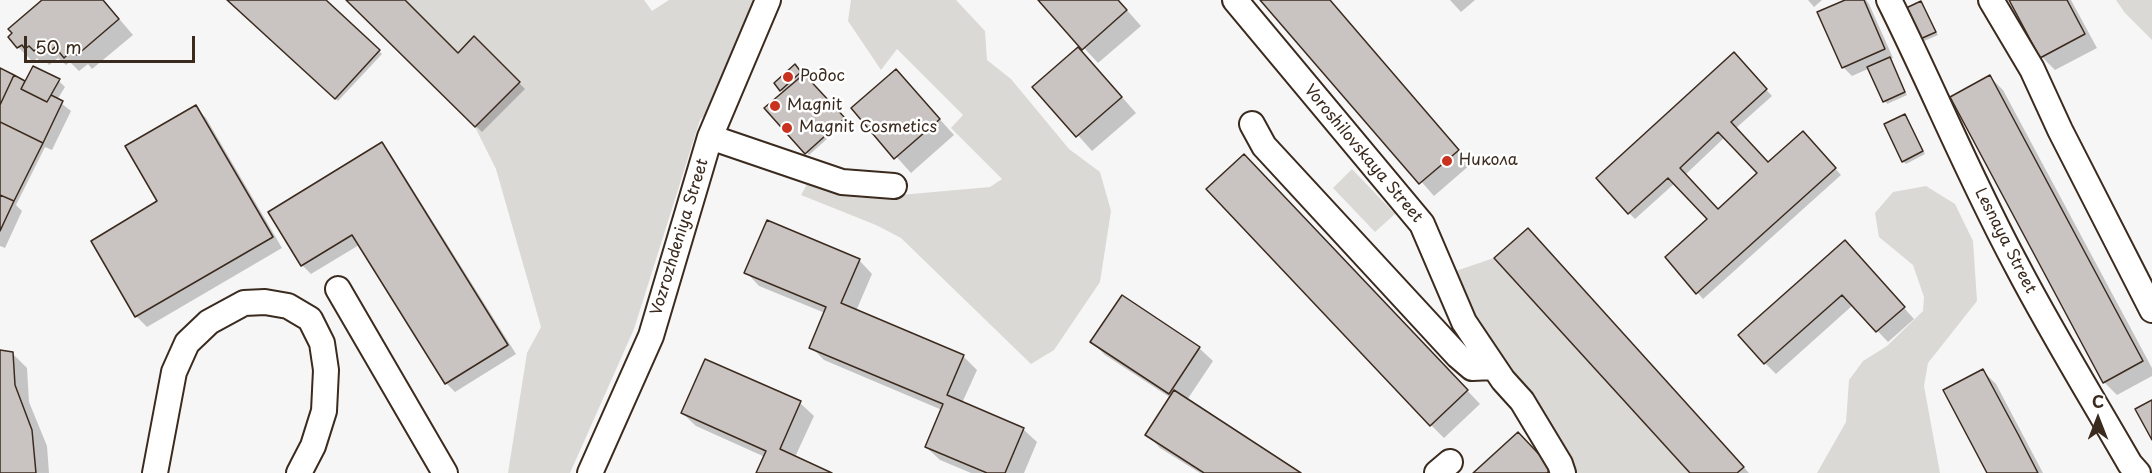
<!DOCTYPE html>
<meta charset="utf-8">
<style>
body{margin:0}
#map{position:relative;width:2152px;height:473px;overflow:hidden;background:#f7f6f6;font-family:"Playpen Sans",sans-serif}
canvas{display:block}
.north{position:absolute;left:2068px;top:389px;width:60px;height:60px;-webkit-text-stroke:4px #fff;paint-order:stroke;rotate:0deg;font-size:16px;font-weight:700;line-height:24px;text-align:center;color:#3b2a1e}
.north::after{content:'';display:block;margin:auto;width:21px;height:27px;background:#3b2a1e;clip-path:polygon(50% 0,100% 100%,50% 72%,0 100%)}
.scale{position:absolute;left:24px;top:36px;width:171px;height:27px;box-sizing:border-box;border:3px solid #3b2a1e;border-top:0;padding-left:8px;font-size:18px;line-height:21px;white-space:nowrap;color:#3b2a1e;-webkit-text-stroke:4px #fff;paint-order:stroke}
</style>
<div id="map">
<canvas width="2152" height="473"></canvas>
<div class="north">С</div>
<div class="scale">50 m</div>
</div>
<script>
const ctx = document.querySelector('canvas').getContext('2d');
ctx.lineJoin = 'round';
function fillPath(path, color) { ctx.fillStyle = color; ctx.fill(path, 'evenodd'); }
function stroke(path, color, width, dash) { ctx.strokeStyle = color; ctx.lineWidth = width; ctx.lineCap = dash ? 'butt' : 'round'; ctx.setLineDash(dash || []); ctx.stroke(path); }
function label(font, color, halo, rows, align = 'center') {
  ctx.font = font + ' "Playpen Sans",sans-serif'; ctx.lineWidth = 5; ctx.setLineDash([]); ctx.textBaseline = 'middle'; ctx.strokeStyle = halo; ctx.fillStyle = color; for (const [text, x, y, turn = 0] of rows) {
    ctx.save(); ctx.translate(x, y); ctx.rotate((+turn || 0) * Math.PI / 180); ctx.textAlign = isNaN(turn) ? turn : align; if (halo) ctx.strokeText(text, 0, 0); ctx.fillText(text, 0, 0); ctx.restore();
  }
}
const green = new Path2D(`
 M405,0h239l8,11 17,-11h84l-44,111 -9,9 -66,209 -64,144h-62l19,-120 14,-26 -45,-158 -21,-42 45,-46 -45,-45 -17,17z
 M851,0h105l29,31 2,29 24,19 58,70 31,23 11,39 -11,71 -46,68 -23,14 -130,-126 -25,-13 -75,-30 9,-16 90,16 90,-8 12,-8 -51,-51 12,-13 -66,-66 -16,21 -33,-49z
 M2116,0h36v40l-27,-27z
 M1352,169l43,45 -20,18 -42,-44z
 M1926,186l29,18 18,37 4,60 -49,62 -4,23 16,87h-123l29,-51 3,-42 14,-19 24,-15 36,-35 1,-14 -11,-32 -34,-28 -4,-24 18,-21z
 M1494,258l196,215h-127l-119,-198z`);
const shadow = new Path2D(`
 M44,0h59l30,35 -41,34 -4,-5 -9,7 -9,-9 -4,3 -8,-7 -9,7 -4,-5 -4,3 -4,-5 -4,4 -15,-15z
 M229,0h95l58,54 -44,47z
 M348,0h55l55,55 16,-17 51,51 -43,43z
 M1040,0h78l23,26 -43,37z
 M1262,0h67l142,164 -37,32z
 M1450,0h25l-14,12z
 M1808,0h14l-8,7z
 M1849,0h17l3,4 24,54 -3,1 17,36 -20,9 -17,-36 -18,8 -9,-9z
 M2011,0h60l26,48 -42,22 -13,-13z
 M1921,3l17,32 -16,7 -2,-2z
 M1739,60l33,36 -37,33 33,35 41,-25 32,36 -138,124 -36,-42 42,-38 -34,-36 -40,36 -6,-6zM1725,137l34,36 -41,38 -33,-36z
 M1093,64l43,49 -44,38 -57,-64z
 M795,66l52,55 -38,34 -43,-47 18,-15 -3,-3z
 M0,70l26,13 33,-2 6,6 -8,13 14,11 -19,39 -7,-3 -29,58 6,6 -17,37 -5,-2z
 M896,71l58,64 -43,38 -58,-65z
 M1990,77l13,13 149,278v8l-35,19 -13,-13z
 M195,107l11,11 76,130 -135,79 -11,-11 23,-114z
 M1905,115l20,39 -19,10 -3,-3z
 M381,144l9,9 126,201 -61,38 -9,-9 -87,-138 -48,29 -9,-9 -32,-52z
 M1257,169l223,235 -36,34 -13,-13z
 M1541,243l208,230h-57z
 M1855,253l59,66 -26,23 -35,-37 -77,69 -11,-11z
 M859,260l13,14 -16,37 107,45 14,14 -15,33 61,26 14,13 -13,31h-53l-31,-13 -14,-13 16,-37 -118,-50 -13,-13 14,-34 -66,-27 -13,-14z
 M1092,342l107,6 14,13 -26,39 112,73h-99l-40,-25 -13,-14 24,-36 -66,-43z
 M0,352l12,1 15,15 2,34 18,44 2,27h-49z
 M706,361l94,42 14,13 -19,41 35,16h-73l8,-16 -69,-31 -14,-13z
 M1982,370l14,14 47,89h-54z`);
const building = new Path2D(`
 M42,0h61l16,19 -42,36 -5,-5 -8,8 -9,-11 -5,5 -7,-9 -9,8 -5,-5 -4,3 -3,-4 -5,3 -9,-11 4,-4 -4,-4z
 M227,0h99l54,50 -45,49z
 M346,0h59l53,53 16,-17 46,46 -45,45z
 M1038,0h80l9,10 -45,40z
 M1260,0h70l129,150 -40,34z
 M1845,0h19l21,49 -43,19 -25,-56z
 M2009,0h58l18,34 -45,24z
 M1921,1l15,31 -18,8 -14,-31z
 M1078,47l44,50 -46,40 -44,-50z
 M1734,52l33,37 -36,33 37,40 35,-31 33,37 -140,126 -31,-37 42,-38 -39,-41 -40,36 -32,-36zM1718,132l39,41 -39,36 -38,-41z
 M1890,57l15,35 -22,10 -16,-35z
 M795,64l6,8 -21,19 -6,-8z
 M33,66l27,13 -13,23 -26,-13z
 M0,68l14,7 -14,30z
 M896,69l44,50 -46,40 -43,-51z
 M804,74l41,44 -40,36 -41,-46z
 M14,75l11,6 -4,8 26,13 4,-7 12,6 -20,42 -43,-21v-17z
 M1990,75l153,286 -40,22 -153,-286z
 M196,105l77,132 -138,80 -44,-76 66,-40 -32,-55z
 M1905,114l18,37 -21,11 -18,-38z
 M0,122l43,21 -29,58 -14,-6z
 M382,142l126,203 -63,39 -93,-149 -51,31 -33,-54z
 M1244,154l224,236 -38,36 -224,-237z
 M0,195l14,6 -14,30z
 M767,220l93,39 -19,44 123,52 -17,40 77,33 -19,45h-18l-62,-26 18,-43 -134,-56 17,-41 -82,-34z
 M1528,228l216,239 -7,6h-47l-196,-215z
 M1845,240l60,67 -29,25 -34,-37 -78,69 -26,-29z
 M1122,295l78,52 -31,47 -79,-52z
 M0,350l13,2 2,33 17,45 4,43h-36z
 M705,359l96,42 -21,48 52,24h-76l10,-22 -85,-38z
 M1983,369l36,67 19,37h-51l-44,-83z
 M1174,390l127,83h-97l-59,-38z
 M2152,400v40l-17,-31z
 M1518,432l34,36 -5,5h-74z`);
const minor = new Path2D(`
 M1235,0l187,224 42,98 39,58 19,21 38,63 3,9
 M1889,0c44,88 81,179 128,266 35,67 75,132 113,198l8,9
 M1991,0l41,69 28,61 92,180
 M1252,124l12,22 194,210 14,12 22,-1
 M710,137l132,45 52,4
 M338,289l107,184
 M155,473l19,-101 13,-29 22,-21 35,-19 21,-1 23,4 22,13 12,24 4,27 -2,41 -11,35 -14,27
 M590,473l61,-137 59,-199 58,-137
 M1437,473l13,-11`);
const markers = [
 [788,77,6,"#c8321e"],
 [775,106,6,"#c8321e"],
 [787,128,6,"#c8321e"],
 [1447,161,6,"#c8321e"]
];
const poiNames = [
 ["Родос",800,77],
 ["Magnit",787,106],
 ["Magnit Cosmetics",799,128],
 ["Никола",1459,161]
];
const streetNames = [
 ["Voroshilovskaya Street",1363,154,50],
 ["Vozrozhdeniya Street",680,237,-73],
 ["Lesnaya Street",2005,241,63]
];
fillPath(green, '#dbd9d6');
fillPath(shadow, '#0003');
fillPath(building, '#c9c3c1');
stroke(building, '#3b2a1e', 1.5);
stroke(minor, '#3b2a1e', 28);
stroke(minor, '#fff', 24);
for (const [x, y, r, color] of markers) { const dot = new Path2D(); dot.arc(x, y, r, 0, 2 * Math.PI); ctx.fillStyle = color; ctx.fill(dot); stroke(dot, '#fff', 2); }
label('16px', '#3b2a1e', '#fff', poiNames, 'left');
label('16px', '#3b2a1e', '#fff', streetNames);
</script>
